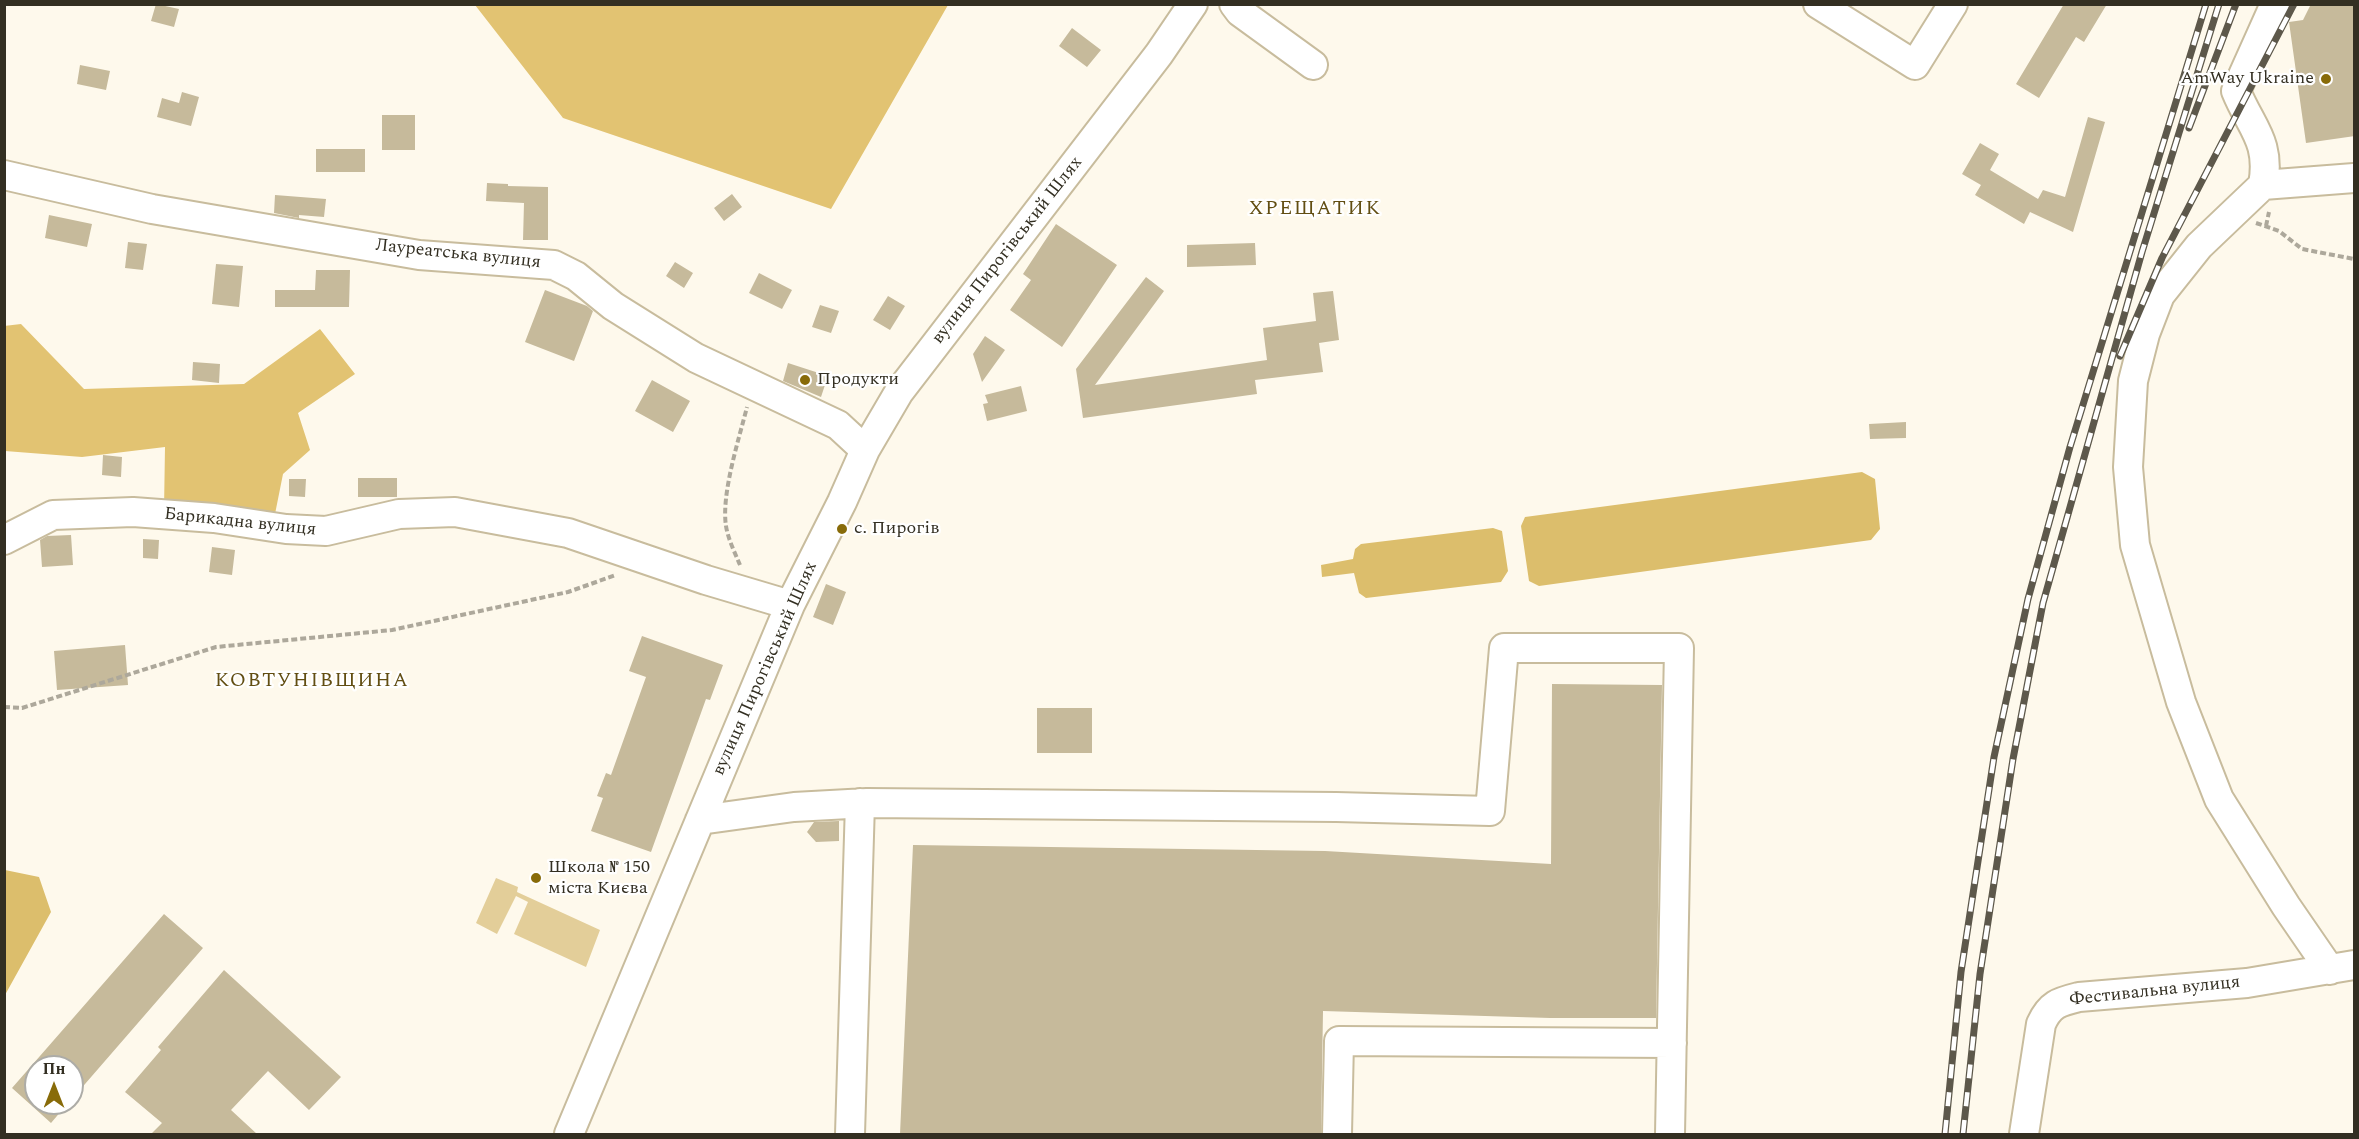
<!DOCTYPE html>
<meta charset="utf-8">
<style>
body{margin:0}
#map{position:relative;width:2359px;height:1139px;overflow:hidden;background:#fef9ec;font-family:Spectral,serif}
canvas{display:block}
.frame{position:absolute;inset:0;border:6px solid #332f22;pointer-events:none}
.north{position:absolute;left:24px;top:1055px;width:60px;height:60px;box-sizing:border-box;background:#fff;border:2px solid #adaca7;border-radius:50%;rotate:0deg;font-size:16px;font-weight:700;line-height:24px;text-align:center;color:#332f22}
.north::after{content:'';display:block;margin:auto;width:21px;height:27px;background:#886b09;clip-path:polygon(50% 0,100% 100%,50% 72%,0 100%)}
</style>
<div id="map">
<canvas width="2359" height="1139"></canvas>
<div class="frame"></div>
<div class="north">Пн</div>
</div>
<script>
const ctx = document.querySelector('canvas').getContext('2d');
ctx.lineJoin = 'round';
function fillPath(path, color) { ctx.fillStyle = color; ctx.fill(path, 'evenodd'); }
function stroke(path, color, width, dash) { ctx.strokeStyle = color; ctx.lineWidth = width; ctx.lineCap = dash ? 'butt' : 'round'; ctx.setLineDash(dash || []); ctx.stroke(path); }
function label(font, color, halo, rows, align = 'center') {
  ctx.font = font + ' Spectral,serif'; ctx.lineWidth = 4.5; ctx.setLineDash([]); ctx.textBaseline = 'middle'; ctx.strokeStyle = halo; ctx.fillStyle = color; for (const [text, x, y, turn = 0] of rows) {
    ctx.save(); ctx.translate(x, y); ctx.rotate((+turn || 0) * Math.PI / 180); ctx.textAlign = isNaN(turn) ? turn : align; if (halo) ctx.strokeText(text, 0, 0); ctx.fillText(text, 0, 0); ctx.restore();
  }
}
const green = new Path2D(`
 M496,878l22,9 -1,5 83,38 -14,37 -72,-33 14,-32 -12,-6 -19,38 -21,-11z`);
const forest = new Path2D(`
 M475,5h473l-117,204 -268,-91z
 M21,324l63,65 160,-5 76,-55 35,45 -57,39 12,37 -27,24 -9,45 -110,-9 1,-63 -83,10 -77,-6 -1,-125z`);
const water = new Path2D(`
 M1862,472l13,7 5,50 -9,11 -332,46 -10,-5 -8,-55 4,-9z
 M1493,528l9,3 6,40 -7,11 -135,16 -7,-5 -5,-20 -32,4 -1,-12 32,-6 2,-10 6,-5z
 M5,870l34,7 12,35 -46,83z`);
const building = new Path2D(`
 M156,4l23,5 -5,18 -23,-6z
 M2064,4h43l-23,38 -8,-5 -37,61 -23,-14z
 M2311,4h44v132l-49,7 -17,-121 14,-2z
 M1072,28l29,22 -14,17 -28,-21z
 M80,65l30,6 -4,19 -29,-6z
 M182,92l17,5 -8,29 -34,-9 5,-19 17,5z
 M382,115h33v35h-33z
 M2088,117l17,5 -32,110 -43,-20 -6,12 -49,-29 6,-10 -19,-11 18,-31 19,11 -9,16 48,29 5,-9 22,7z
 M316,149h49v23h-49z
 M487,183l21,1v2l40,1v53h-25l1,-37 -38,-2z
 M732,194l10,13 -18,14 -10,-13z
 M275,195l51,4 -2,18 -25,-2v3l-25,-5z
 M49,215l43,9 -5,23 -42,-9z
 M1056,224l61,41 -55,82 -52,-37 21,-30 -8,-6z
 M128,242l19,2 -4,26 -18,-2z
 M1255,243l1,22 -69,2v-22z
 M675,262l18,11 -9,15 -18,-12z
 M216,264l27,2 -4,41 -27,-3z
 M316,270h34l-1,37h-74v-17h40z
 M759,273l33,17 -10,19 -33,-16z
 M1146,277l18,14 -69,94 172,-25 -4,-32 53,-7 -3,-28 20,-2 6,49 -20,3 4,29 -68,8 2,14 -174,24 -7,-49z
 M545,290l42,16 6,5 -19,50 -49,-19z
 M888,296l17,10 -15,24 -17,-10z
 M820,305l19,6 -8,22 -19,-6z
 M985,336l20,14 -23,32 -9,-28z
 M193,362l27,2 -1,19 -27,-3z
 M788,363l40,13 -7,21 -38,-16z
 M652,380l38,21 -17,31 -38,-21z
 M1021,386l6,25 -40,10 -4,-17 5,-1 -3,-8z
 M1906,422v16l-36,1 -1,-15z
 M103,455l19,2 -1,20 -19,-2z
 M358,478h39v19h-39z
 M289,479h17l-1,18 -16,-1z
 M71,535l2,30 -31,2 -2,-27 7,-4z
 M143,539l16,1 -1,19 -15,-1z
 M212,547l23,3 -3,25 -23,-3z
 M826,584l20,8 -13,33 -20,-8z
 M642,636l81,29 -13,35 -4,-1 -55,153 -60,-21 12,-33 -6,-2 9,-23 5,2 35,-98 -17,-6z
 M125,645l3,40 -71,5 -3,-39z
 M1552,684l110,1 -6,333h-106l-227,-7 -2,123h-421l13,-289 412,6 226,13z
 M1037,708h55v45h-55z
 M839,821v20l-23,1 -9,-10 7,-10z
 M164,914l39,34 -131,151v-32h-36v36h32l-17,20 -39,-35z
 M224,970l117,107 -32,33 -41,-39 -37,39 26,24h-106l11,-11 -37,-31 36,-42 -3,-3z`);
const path = new Path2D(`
 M2256,223l23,8 23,18 52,10
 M2266,226l3,-14
 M740,565c-5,-12 -12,-26 -14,-39 -5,-32 13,-87 21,-119
 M4,707l18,1 194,-61 176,-17 176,-38 48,-17`);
const minor = new Path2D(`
 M1234,4l6,8 73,53
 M1818,4l97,61 38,-61
 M4,175l148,34 267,46 135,10 22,11 37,30 83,52 142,67 27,25
 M2263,185c8,-44 -12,-57 -27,-94l39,-87
 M4,540l49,-25 80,-3 81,6 72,11 40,2 73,-17 56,-2 113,21 138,47 84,25
 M700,820l94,-13 73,-4 469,4 154,4 14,-163h175l-9,486
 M2330,970l-44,-64 -67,-107 -38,-97 -46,-157 -7,-78 5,-86 12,-47 15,-39 39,-49 64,-61 91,-7
 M569,1134l221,-529 52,-103 23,-52 34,-58 260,-338 34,-50
 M850,1134l10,-331
 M1337,1134l2,-93 333,2
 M2024,1134l17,-110c9,-20 18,-22 38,-27l168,-14 107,-18`);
const rail = new Path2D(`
 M2189,128l47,-124
 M2120,356l42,-98 132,-254
 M1945,1134l16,-162 33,-215 34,-158 42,-152 136,-443
 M1963,1134l17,-160 33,-215 30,-156 99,-351 77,-248`);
const markers = [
 [2326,79,6,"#886b09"],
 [805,380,6,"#886b09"],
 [842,529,6,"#886b09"],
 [536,878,6,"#886b09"]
];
const poiNames = [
 ["AmWay Ukraine",2314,79,"right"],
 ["Продукти",817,380],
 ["с. Пирогів",854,529],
 ["Школа № 150",548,868],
 ["міста Києва",548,889]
];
const streetNames = [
 ["вулиця Пирогівський Шлях",1008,251,-52],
 ["Лауреатська вулиця",458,255,6],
 ["Барикадна вулиця",240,523,6],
 ["вулиця Пирогівський Шлях",766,669,-66],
 ["Фестивальна вулиця",2155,992,-6]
];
const neighbourhoodNames = [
 ["ХРЕЩАТИК",1315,210],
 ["КОВТУНІВЩИНА",312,682]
];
fillPath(green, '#e3ce99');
fillPath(forest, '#e2c372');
fillPath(water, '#dcbe6c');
fillPath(building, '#c6ba9b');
stroke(minor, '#c8bc9d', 32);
stroke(path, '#ada89b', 4, [6, 3]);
stroke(minor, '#fff', 28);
stroke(rail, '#5d584b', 7);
stroke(rail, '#fff', 4.5, [14]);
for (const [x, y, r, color] of markers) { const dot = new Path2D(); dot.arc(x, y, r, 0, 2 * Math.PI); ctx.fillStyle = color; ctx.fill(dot); stroke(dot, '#fff', 2); }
label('18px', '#332f22', '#fff', poiNames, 'left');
label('18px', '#332f22', '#fff', streetNames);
ctx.letterSpacing = '1.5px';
label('20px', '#624e12', '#fff', neighbourhoodNames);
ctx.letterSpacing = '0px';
</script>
